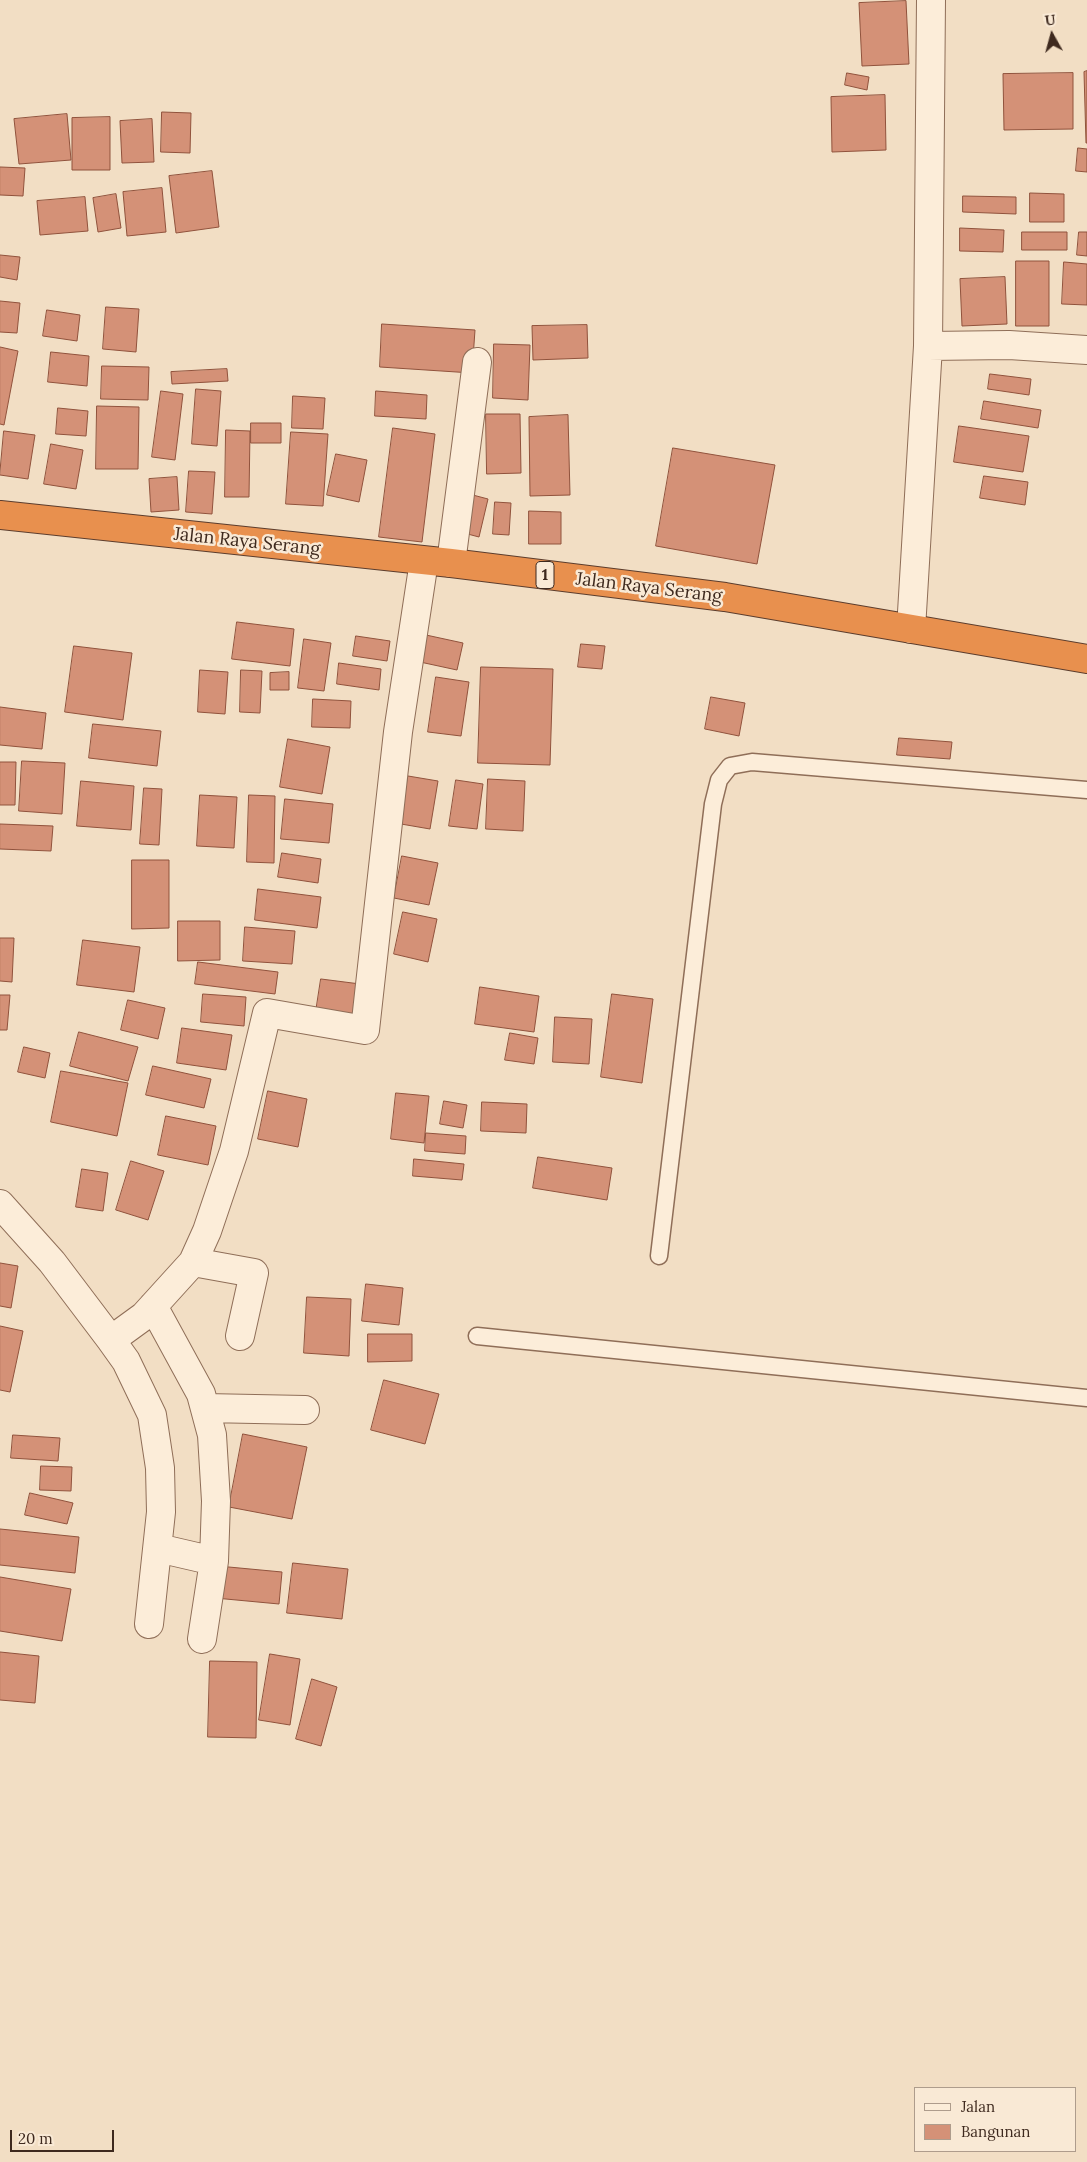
<!DOCTYPE html>
<style>
body{margin:0}
#map{position:relative;width:1087px;height:2162px;overflow:hidden;background:#f2dec4;font-family:Lora,serif}
canvas{display:block}
.legend{position:absolute;left:914px;top:2087px;width:162px;height:65px;box-sizing:border-box;background:#f9e9d5;border:1px solid #ae9c8c;margin:0;padding:6px 9px;list-style:none;font-size:15px;color:#3e291e}
.legend li{display:flex;align-items:center;gap:10px;height:25px}
.legend b{width:25px;border:1px solid #ae9c8c}
.north{position:absolute;left:1027px;top:10px;width:50px;height:50px;-webkit-text-stroke:4px #f9e9d5;paint-order:stroke;rotate:353deg;font-size:14px;font-weight:700;line-height:20px;text-align:center;color:#3e291e}
.north::after{content:'';display:block;margin:auto;width:18px;height:22px;background:#3e291e;clip-path:polygon(50% 0,100% 100%,50% 72%,0 100%)}
.scale{position:absolute;left:10px;top:2130px;width:104px;height:22px;box-sizing:border-box;border:2px solid #3e291e;border-top:0;padding-left:6px;font-size:15px;line-height:18px;white-space:nowrap;color:#3e291e;-webkit-text-stroke:4px #f9e9d5;paint-order:stroke}
</style>
<div id="map">
<canvas width="1087" height="2162"></canvas>
<ul class="legend">
<li><b style="height:6px;background:#fcedd9"></b>Jalan</li>
<li><b style="height:14px;background:#d49177"></b>Bangunan</li>
</ul>
<div class="north">U</div>
<div class="scale">20 m</div>
</div>
<script>
const ctx = document.querySelector('canvas').getContext('2d');
ctx.lineJoin = 'round';
function fillPath(path, color) { ctx.fillStyle = color; ctx.fill(path, 'evenodd'); }
function stroke(path, color, width, dash) { ctx.strokeStyle = color; ctx.lineWidth = width; ctx.lineCap = dash ? 'butt' : 'round'; ctx.setLineDash(dash || []); ctx.stroke(path); }
function label(font, color, halo, rows, align = 'center') {
  ctx.font = font + ' Lora,serif'; ctx.lineWidth = 5; ctx.setLineDash([]); ctx.textBaseline = 'middle'; ctx.strokeStyle = halo; ctx.fillStyle = color; for (const [text, x, y, turn = 0] of rows) {
    ctx.save(); ctx.translate(x, y); ctx.rotate((+turn || 0) * Math.PI / 180); ctx.textAlign = isNaN(turn) ? turn : align; if (halo) ctx.strokeText(text, 0, 0); ctx.fillText(text, 0, 0); ctx.restore();
  }
}
const building = new Path2D(`
 M906,1l3,63 -47,2 -3,-63z
 M1087,71v72h-1l-2,-71z
 M847,73l22,4 -2,13 -22,-5z
 M1073,73v56l-69,1 -1,-56z
 M885,95l1,55 -54,2 -1,-55z
 M162,112l29,1 -1,40 -29,-1z
 M67,114l4,46 -52,4 -5,-45z
 M110,117v53h-38v-52z
 M152,119l2,43 -32,1 -2,-42z
 M1078,148l9,1v23l-11,-1z
 M0,167l25,1 -2,28 -23,-1z
 M212,171l7,56 -43,6 -7,-57z
 M162,188l4,44 -39,4 -4,-44z
 M1030,193l34,1v28h-34z
 M116,194l5,34 -23,4 -5,-34z
 M963,196l53,1v17l-53,-2z
 M85,197l3,34 -48,4 -3,-34z
 M960,228l44,2 -1,22 -43,-1z
 M1022,232h45v18h-45z
 M1079,232h8v24l-10,-1z
 M0,255l20,2 -3,23 -17,-3z
 M1016,261h33v65h-33z
 M1064,262l23,2v41l-25,-1z
 M1005,277l2,47 -45,2 -2,-47z
 M0,301l20,2 -3,30 -17,-1z
 M106,307l33,2 -3,43 -33,-3z
 M47,310l33,5 -3,26 -34,-5z
 M382,324l93,6 -3,43 -92,-6z
 M587,325l1,33 -55,2 -1,-34z
 M494,344l36,1 -2,55 -35,-2z
 M0,347l18,4 -14,74 -4,-1z
 M51,352l38,4 -2,30 -39,-4z
 M102,366l47,1 -1,33 -47,-1z
 M227,369l1,12 -56,3 -1,-12z
 M990,374l41,5 -2,16 -41,-6z
 M196,389l25,2 -4,55 -25,-2z
 M161,391l22,3 -8,66 -23,-3z
 M376,391l51,4 -1,24 -51,-3z
 M293,396l32,2 -2,31 -31,-1z
 M984,401l57,9 -3,18 -57,-9z
 M97,406l42,1 -1,62h-42z
 M58,408l30,3 -2,25 -30,-2z
 M486,414h34l1,59 -34,1z
 M568,415l2,80 -40,1 -1,-79z
 M251,423h30v20h-30z
 M959,426l70,10 -6,36 -69,-10z
 M393,428l42,6 -13,108 -43,-5z
 M226,430l24,1 -1,66h-24z
 M4,431l31,4 -7,44 -28,-4z
 M291,432l37,2 -5,72 -37,-2z
 M51,444l32,6 -7,39 -32,-5z
 M673,448l102,17 -18,99 -101,-18z
 M336,454l31,6 -8,42 -32,-7z
 M189,471l26,1 -3,42 -26,-2z
 M984,476l44,6 -3,23 -45,-7z
 M177,477l2,33 -28,2 -2,-33z
 M469,494l19,5 -9,38 -19,-5z
 M495,502l16,1 -2,32 -16,-1z
 M529,511l32,1v32h-32z
 M237,622l57,7 -4,37 -58,-7z
 M426,635l37,8 -6,27 -37,-8z
 M356,636l34,5 -3,20 -34,-5z
 M304,639l27,4 -7,48 -26,-3z
 M581,644l24,2 -3,23 -24,-2z
 M74,646l58,7 -9,67 -58,-8z
 M339,663l42,6 -2,21 -42,-6z
 M481,667l72,2 -3,96 -72,-2z
 M200,670l28,2 -3,42 -27,-2z
 M241,670l21,1 -2,42 -20,-1z
 M289,672v18h-19v-17z
 M436,677l33,5 -8,54 -33,-4z
 M711,697l34,6 -6,33 -34,-7z
 M313,699l38,2 -1,27 -38,-1z
 M0,707l46,6 -4,36 -42,-4z
 M93,724l68,7 -4,35 -68,-8z
 M899,738l53,4 -2,17 -53,-4z
 M288,739l42,8 -8,47 -42,-7z
 M22,761l43,2 -3,51 -43,-3z
 M0,762h16l-1,43h-15z
 M408,776l30,5 -8,48 -29,-5z
 M488,779l37,2 -2,50 -37,-2z
 M456,780l27,4 -6,45 -28,-3z
 M81,781l53,5 -3,44 -54,-4z
 M144,788l18,1 -3,56 -19,-1z
 M200,795l37,2 -3,51 -37,-2z
 M249,795l26,1 -1,67 -27,-1z
 M285,799l48,5 -4,39 -48,-4z
 M0,824l53,2 -2,25 -51,-2z
 M282,853l39,6 -3,24 -40,-6z
 M402,856l36,7 -9,42 -35,-7z
 M132,860h37v68l-37,1z
 M258,889l63,8 -4,31 -62,-8z
 M403,912l34,7 -9,43 -34,-8z
 M178,921h42v39l-42,1z
 M245,927l50,4 -3,33 -49,-3z
 M0,938h14l-2,44 -12,-1z
 M83,940l57,7 -6,45 -57,-7z
 M198,962l80,10 -3,22 -80,-10z
 M321,979l47,6 -5,39 -48,-6z
 M480,987l59,9 -5,36 -59,-8z
 M203,994l43,3 -2,29 -43,-4z
 M612,994l41,5 -11,84 -41,-6z
 M0,995h10l-3,35h-7z
 M128,1000l37,8 -7,31 -37,-9z
 M555,1017l37,2 -3,45 -36,-2z
 M182,1028l50,7 -6,35 -49,-7z
 M79,1032l59,15 -10,34 -58,-15z
 M510,1033l28,5 -4,26 -29,-4z
 M24,1047l26,6 -5,25 -27,-6z
 M153,1066l58,13 -7,29 -58,-13z
 M61,1071l67,12 -11,53 -66,-14z
 M268,1091l39,8 -9,48 -40,-8z
 M396,1093l33,3 -5,47 -33,-4z
 M444,1101l23,4 -4,23 -23,-4z
 M482,1102l45,2 -1,29 -45,-2z
 M166,1116l50,10 -8,39 -50,-10z
 M426,1133l40,3 -1,18 -40,-3z
 M538,1157l74,11 -5,32 -74,-12z
 M414,1159l50,5 -2,16 -49,-4z
 M131,1161l33,10 -16,49 -32,-10z
 M82,1169l26,4 -5,38 -27,-4z
 M0,1263l18,3 -7,42 -11,-2z
 M366,1284l37,4 -4,37 -37,-4z
 M307,1297l44,2 -2,57 -45,-3z
 M0,1326l23,5 -13,61 -10,-2z
 M368,1334h44v27l-44,1z
 M384,1380l55,14 -14,50 -54,-14z
 M243,1434l64,13 -15,72 -63,-12z
 M13,1435l47,3 -2,23 -47,-3z
 M41,1466l31,1 -1,24 -31,-1z
 M30,1493l43,10 -6,21 -42,-9z
 M0,1529l79,8 -4,36 -75,-8z
 M293,1563l55,6 -6,50 -55,-6z
 M218,1566l64,6 -3,32 -64,-6z
 M0,1577l71,12 -9,52 -62,-10z
 M0,1652l39,4 -4,47 -35,-3z
 M270,1654l30,5 -10,66 -31,-5z
 M210,1661l47,1 -1,76 -48,-1z
 M312,1679l25,8 -16,59 -25,-7z`);
const lane = new Path2D(`
 M659,1256l54,-452 6,-24 11,-14 22,-4 335,28
 M477,1336l610,62`);
const street = new Path2D(`
 M928,346l81,-1 78,5
 M451,563l26,-201
 M911,629l17,-283 3,-346
 M0,1204l52,58 59,78 15,21 26,54 8,53 1,44 -12,112
 M193,1262l61,11 -14,63
 M153,1306l48,88 11,41 4,66 -2,60 -12,78
 M111,1340l33,-24 49,-54 14,-31 27,-80 33,-138 98,17 33,-298 26,-171
 M205,1408l100,2
 M158,1548l56,13`);
const highway = new Path2D(`
 M0,515l451,48 274,34 362,62`);
const shields = [
 [545,575,18]
];
const shieldNames = [
 ["1",545,575]
];
const streetNames = [
 ["Jalan Raya Serang",247,542,6],
 ["Jalan Raya Serang",649,588,7]
];
fillPath(building, '#d49177');
stroke(building, '#90523c', 1);
stroke(lane, '#8f6e58', 19);
stroke(street, '#8f6e58', 30);
stroke(highway, '#5c3d2d', 30);
stroke(lane, '#fcedd9', 16);
stroke(street, '#fcedd9', 28);
stroke(highway, '#e8904e', 28);
for (const [x, y, w] of shields) { const box = new Path2D(); box.roundRect(x - w / 2, y - 13.5, w, 27, 4); ctx.fillStyle = '#f9e9d5'; ctx.fill(box); stroke(box, '#3e291e', 1); }
label('bold 16px', '#3e291e', null, shieldNames);
label('18px', '#3e291e', '#f9e9d5', streetNames);
</script>
